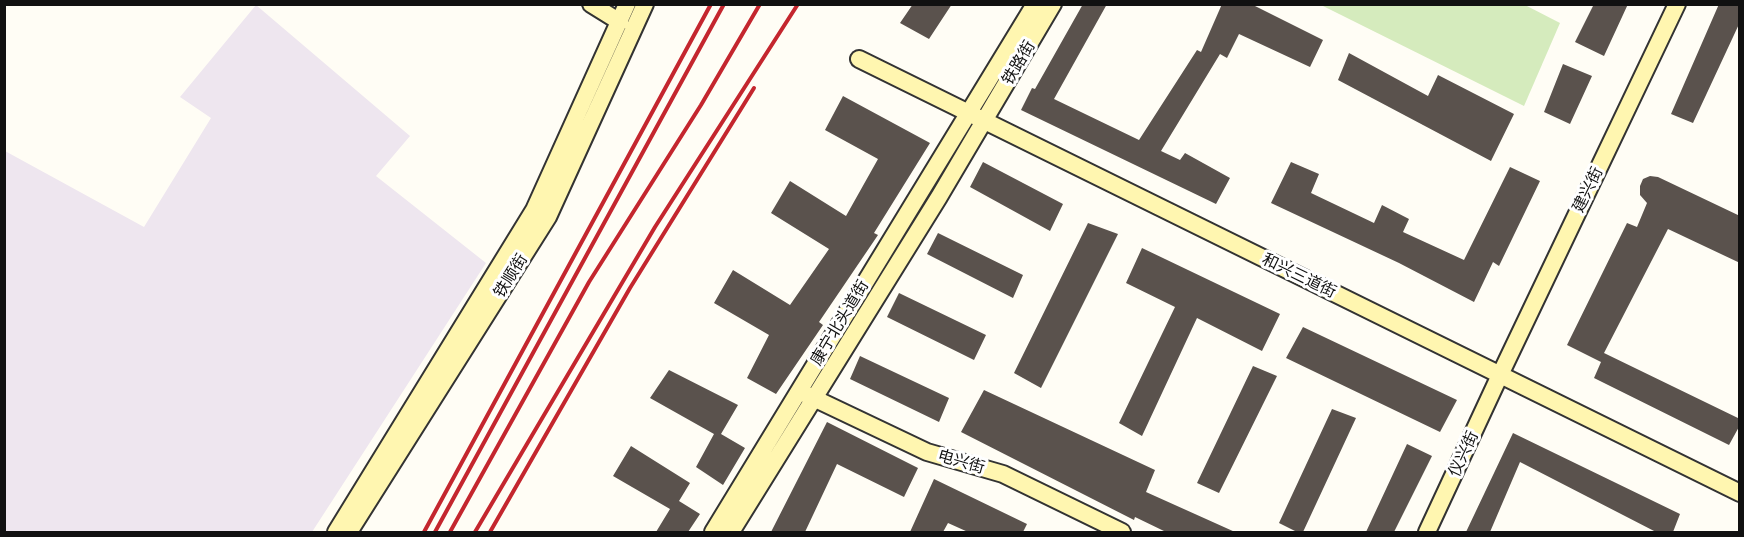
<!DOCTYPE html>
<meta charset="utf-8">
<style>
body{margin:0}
#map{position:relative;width:1744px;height:537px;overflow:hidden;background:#fffdf5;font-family:"Roboto Serif",serif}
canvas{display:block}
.frame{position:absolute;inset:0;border:6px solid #111;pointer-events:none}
</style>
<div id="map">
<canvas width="1744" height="537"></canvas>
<div class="frame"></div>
</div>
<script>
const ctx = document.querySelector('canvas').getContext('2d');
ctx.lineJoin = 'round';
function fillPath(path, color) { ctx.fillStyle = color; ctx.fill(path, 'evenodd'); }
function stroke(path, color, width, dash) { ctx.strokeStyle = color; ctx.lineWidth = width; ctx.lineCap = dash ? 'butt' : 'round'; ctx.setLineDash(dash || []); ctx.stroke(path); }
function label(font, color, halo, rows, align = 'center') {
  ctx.font = font + ' "Roboto Serif","Noto Sans SC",serif'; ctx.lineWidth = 6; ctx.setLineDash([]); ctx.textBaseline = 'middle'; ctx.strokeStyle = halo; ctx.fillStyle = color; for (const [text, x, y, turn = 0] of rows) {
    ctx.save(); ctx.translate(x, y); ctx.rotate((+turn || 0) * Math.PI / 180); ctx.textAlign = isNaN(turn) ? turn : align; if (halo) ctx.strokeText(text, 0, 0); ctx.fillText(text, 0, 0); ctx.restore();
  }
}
const industrial = new Path2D(`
 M256,5l154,131 -34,40 110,87 -174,269h-307v-381l139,76 67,-109 -31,-21z`);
const green = new Path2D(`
 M1321,5h204l35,18 -36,83z`);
const building = new Path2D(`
 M913,4h39l-23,35 -29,-16z
 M1083,4h24l-53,95 85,41 58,-90 4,2 21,-48h29l72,36 -13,27 -71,-33 -12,24 -7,-4 -59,97 19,9 5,-7 45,25 -14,26 -195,-94 11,-22 3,1z
 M1594,4h34l-24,52 -29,-14z
 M1719,4h21v18l-47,101 -22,-9z
 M1349,53l79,43 10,-21 76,39 -23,47 -153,-81z
 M1563,64l29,12 -22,48 -26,-12z
 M843,96l87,47 -56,90 4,2 -59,87 4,3 -47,69 -29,-16 22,-43 -55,-32 19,-33 57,35 39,-56 -58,-36 19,-32 56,35 32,-57 -53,-29z
 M983,162l80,42 -13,27 -80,-44z
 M1291,162l28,12 -8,19 63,30 8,-18 27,14 -6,13 61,28 46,-93 30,14 -41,85 -6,-4 -19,40 -75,-39 -128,-60z
 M1650,176l8,1 82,39v47l-72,-34 -64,124 136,66v6l-11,20 -135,-67 7,-16 -34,-17 60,-122 10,4 10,-24 -7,-8v-9l3,-7z
 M1088,223l30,11 -77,154 -27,-15z
 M938,233l85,42 -10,23 -86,-44z
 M1142,248l138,66 -18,37 -65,-33 -55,118 -23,-13 56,-116 -49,-24z
 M899,293l87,42 -12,25 -87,-43z
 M1303,327l154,73 -17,32 -154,-74z
 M860,356l89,42 -10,24 -89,-43z
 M1253,366l24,10 -58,117 -22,-10z
 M669,370l69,35 -17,29 24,14 -22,37 -27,-18 18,-33 -64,-36z
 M984,390l171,80 -9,22 89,40h-69l-31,-15 -1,3 -173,-88z
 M1332,409l24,9 -53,114h-6l-18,-9z
 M827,422l91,46 -14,29 -67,-33 -32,68h-34z
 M1513,433l167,81 -7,18h-17l-136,-70 -30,70h-24z
 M1407,444l25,12 -38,76h-28z
 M631,446l59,37 -11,18 21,13 -12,18h-32l14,-23 -57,-33z
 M934,479l93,45 -4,8h-55l-20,-9 -5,9h-33z`);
const secondary = new Path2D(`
 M591,4l29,18
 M859,59l881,434
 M805,394l122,58 76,22 119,58
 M336,532l198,-322 93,-206
 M349,532l199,-315 97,-213
 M713,532l322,-528
 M731,532l208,-335 114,-193
 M1427,532l73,-157 177,-371`);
const rail = new Path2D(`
 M424,532l287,-528
 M435,532l289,-528
 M450,532l139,-250 112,-177 59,-101
 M475,532l180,-305 143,-223
 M490,532l140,-244 124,-200`);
const streetNames = [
 ["铁路街",1019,63,-59],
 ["建兴街",1588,190,-64],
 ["铁顺街",511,276,-58],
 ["和兴三道街",1299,276,26],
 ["康宁北头道街",840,323,-59],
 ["仪兴街",1464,454,-65],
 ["电兴街",961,462,16]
];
fillPath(industrial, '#eee6ef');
fillPath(green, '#d5ebbd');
fillPath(building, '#5a524d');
stroke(secondary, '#333', 20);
stroke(secondary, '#fff6b0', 16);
stroke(rail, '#c4262e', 4);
label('16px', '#111', '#fff', streetNames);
</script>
